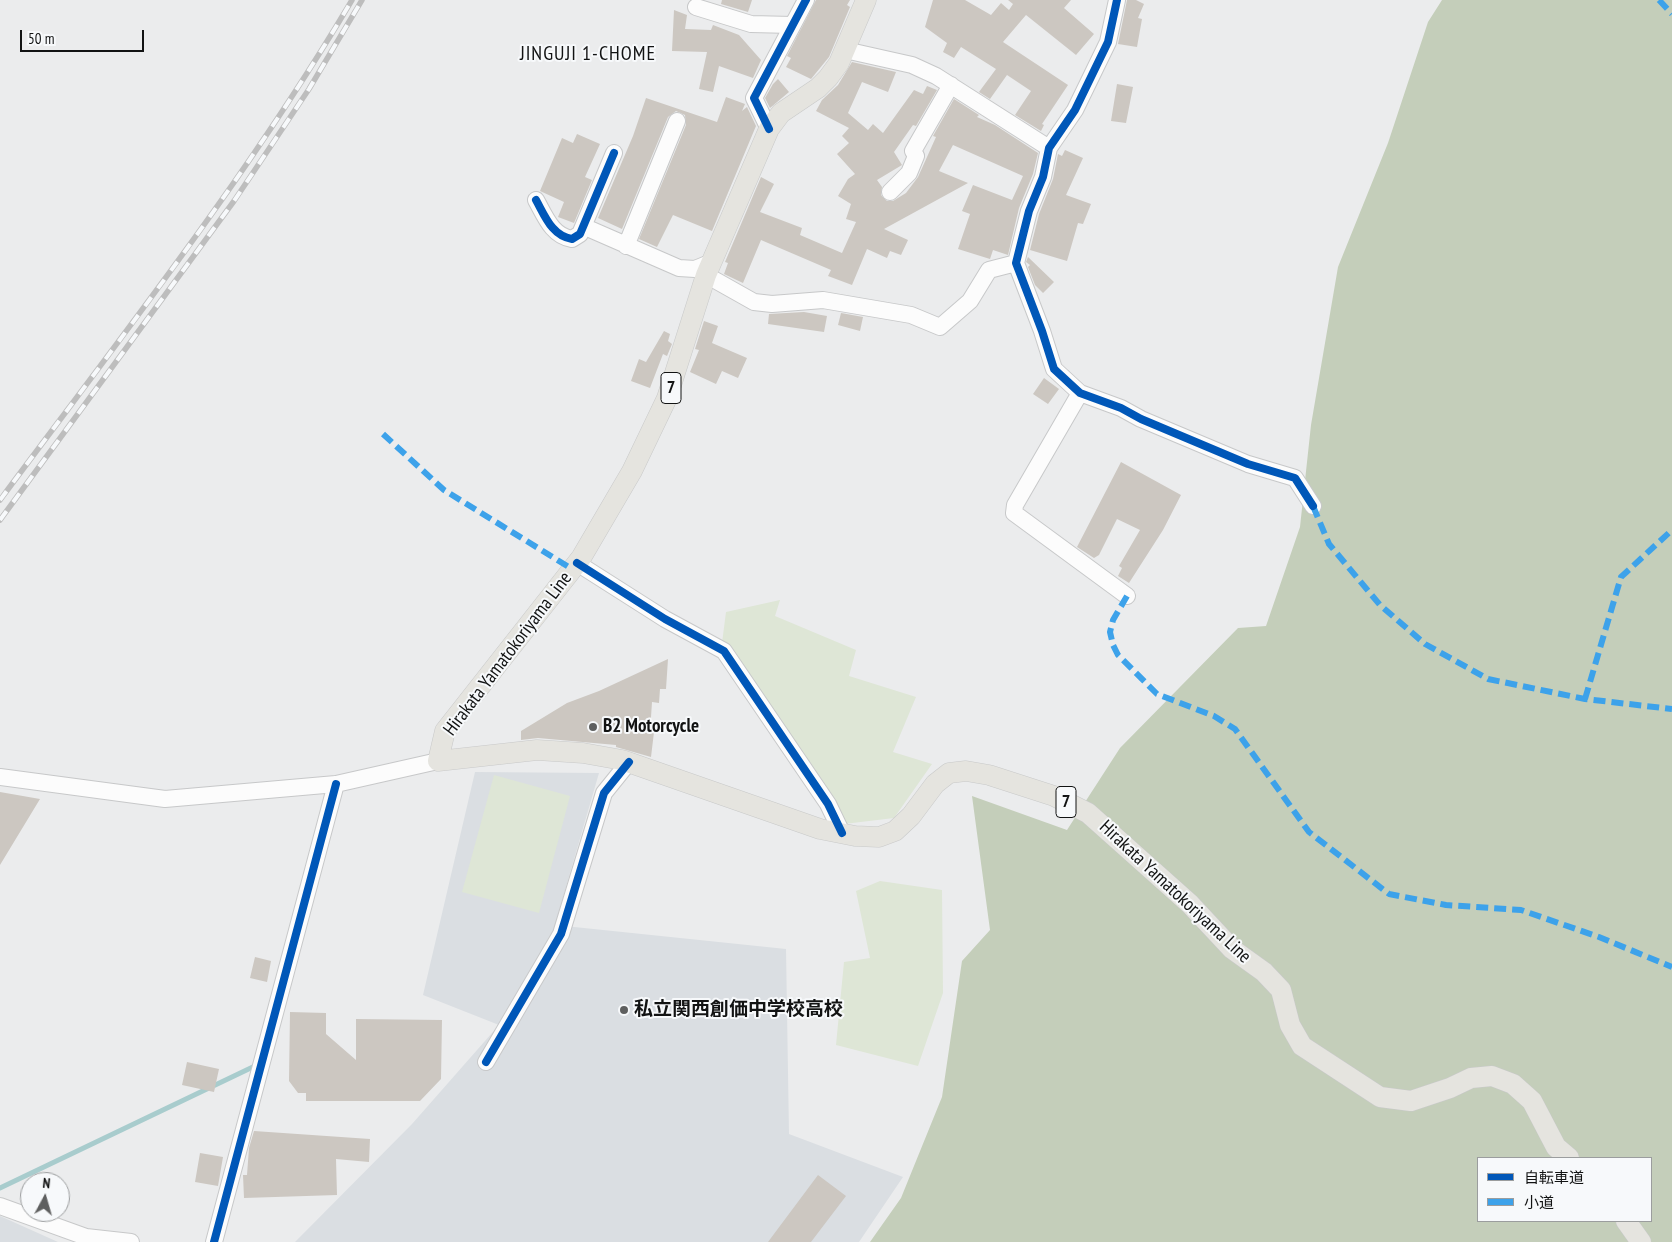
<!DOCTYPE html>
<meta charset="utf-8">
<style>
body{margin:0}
#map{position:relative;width:1672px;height:1242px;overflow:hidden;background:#ebeced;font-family:"PT Sans Narrow","Noto Sans JP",sans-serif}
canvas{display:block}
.legend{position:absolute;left:1477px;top:1157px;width:175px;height:65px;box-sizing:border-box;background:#f7f9fb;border:1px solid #9b9d9e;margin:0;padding:6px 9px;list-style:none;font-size:15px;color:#121313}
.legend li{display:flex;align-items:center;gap:10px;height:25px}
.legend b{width:25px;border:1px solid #9b9d9e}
.north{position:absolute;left:20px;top:1172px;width:50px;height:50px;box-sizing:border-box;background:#f7f9fb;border:1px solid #9b9d9e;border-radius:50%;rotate:6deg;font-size:14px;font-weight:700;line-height:20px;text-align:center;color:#121313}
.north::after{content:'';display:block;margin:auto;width:18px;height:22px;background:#5e5f5f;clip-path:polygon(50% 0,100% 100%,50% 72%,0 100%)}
.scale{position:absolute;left:20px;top:30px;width:124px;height:22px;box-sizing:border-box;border:2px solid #121313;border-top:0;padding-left:6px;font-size:15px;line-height:18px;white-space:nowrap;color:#121313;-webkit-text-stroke:4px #f7f9fb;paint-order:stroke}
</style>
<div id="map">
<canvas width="1672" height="1242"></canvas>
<ul class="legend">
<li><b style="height:6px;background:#0057b8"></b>自転車道</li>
<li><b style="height:6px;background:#3da2ea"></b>小道</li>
</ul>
<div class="north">N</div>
<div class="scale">50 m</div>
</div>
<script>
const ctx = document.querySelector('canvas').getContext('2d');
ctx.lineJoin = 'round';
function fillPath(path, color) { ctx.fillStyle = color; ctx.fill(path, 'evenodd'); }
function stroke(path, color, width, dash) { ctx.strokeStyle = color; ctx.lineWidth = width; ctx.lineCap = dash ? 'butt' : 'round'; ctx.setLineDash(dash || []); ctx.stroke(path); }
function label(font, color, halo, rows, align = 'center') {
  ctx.font = font + ' "PT Sans Narrow","Noto Sans JP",sans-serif'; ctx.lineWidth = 4; ctx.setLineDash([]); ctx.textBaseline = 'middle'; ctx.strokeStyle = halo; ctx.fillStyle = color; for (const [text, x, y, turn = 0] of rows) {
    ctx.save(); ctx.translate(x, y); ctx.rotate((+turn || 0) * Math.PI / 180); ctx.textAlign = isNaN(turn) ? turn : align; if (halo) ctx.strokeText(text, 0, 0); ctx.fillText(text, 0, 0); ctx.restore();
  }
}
const built = new Path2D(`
 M475,772l124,1 -44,152 231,24 3,185 114,43 -44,65h-564l117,-118 87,-99 -76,-30z
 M0,1216l58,26h-58z`);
const green = new Path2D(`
 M780,600l-5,16 81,34 -7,26 67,21 -23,55 39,12 -38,54 -50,6 -110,-174 -12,-7 4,-31z
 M494,775l76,21 -31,117 -77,-21z
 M880,881l62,9 1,103 -25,73 -82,-21 8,-83 26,-4 -14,-67z`);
const forest = new Path2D(`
 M1442,0h230v1242h-802l31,-44 41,-101 20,-136 28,-31 -18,-134 95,34 53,-82 118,-120 28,-2 34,-99 11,-102 27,-158 50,-124 40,-121zM1478,1158h173v63h-173z`);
const stream = new Path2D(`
 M0,1188l257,-123`);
const building = new Path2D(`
 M722,0h30l-4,12 -27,-8z
 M816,0h34l-3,5 3,2 -21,50 -18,22 -25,-12 5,-9 -4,-2z
 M933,0h32l26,15 10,-12 8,7 4,-6 -5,-4h63l-7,8 30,26 -18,21 -50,-40 -23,27 65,43 -26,39 2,1 -3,6 -26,-16 16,-24 -24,-16 -17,24 -11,-7 17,-23 -35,-22 -7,11 -11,-6 4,-9 -22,-16z
 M1127,0h9l8,4 -6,14 4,1 -5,28 -19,-3z
 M674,10l13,5 -2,14 26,1 2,-5 26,10 22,25 -8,18 -34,-12 -6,26 -14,-3 8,-37 -35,-1z
 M852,62l44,10 -8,20 -26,-10 -14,31 20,17 5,-6 10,9 31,-43 9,4 4,-8 10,4 -21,36 -3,-1 -19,27 8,13 -25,15 5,7 -1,8 6,6h6l13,-8 12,-16 18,-40 -3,-1 21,-37 25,16 -2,2 18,8 43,28 -5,21 -14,34 -11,47 -15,-5 -3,9 -32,-10 12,-35 -8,-3 11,-26 39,15 11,-24 -70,-31 -14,26 29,12 -84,46 24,11 -7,15 -11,-4 -3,7 -20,-9 -15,36 -24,-9 3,-6 -70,-30 -18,43 -19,-9 4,-11 -3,-1 36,-85 13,7 -14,28 42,16 -2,7 42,18 14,-31 -10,-3 5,-15 -13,-8 10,-17 7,-5 -18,-20 12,-11 -7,-7 7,-8 -33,-17 6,-11 16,-15z
 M778,79l11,13 -19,16 -5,-10 8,-14z
 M1117,84l16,3 -7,36 -15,-2z
 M726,97l19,7 -3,7 5,-4 9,19 -44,105 -39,-16 -16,32 -18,-8 47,-114 -1,-10 -9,-4 -8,6 -46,112 -24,-11 35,-82 13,-38 71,24z
 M577,134l23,10 -15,33 7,3 -18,43 -16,-6 6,-15 -24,-11 22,-53 11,5z
 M1065,150l18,8 -17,37 25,9 -8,20 -5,-1 -11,38 -37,-11 9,-36 14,-35 5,-25 4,2z
 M1028,257l26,25 -11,11 -8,-8 -7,-18 2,-2 -4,-3z
 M804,312l23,4 -3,16 -56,-8 1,-10z
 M841,313l22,4 -3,14 -22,-6z
 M704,321l14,5 -6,17 35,15 -9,20 -16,-7 -6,13 -26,-12 9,-22 -4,-1z
 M664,331l6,3 -2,7 4,3 -5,12 -4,-2 -13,34 -19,-7 8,-22 7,3z
 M1044,378l15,11 -11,15 -15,-10z
 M1121,462l60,33 -18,35 -34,53 -11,-7 4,-8 -3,-2 21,-36 -23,-11 -18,36 -5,3 -17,-11z
 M668,659l-2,30h-6l-1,14 -7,-1 -2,30h4l-3,25 -35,-10v-2l-78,-7 -17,2v-9l46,-28 32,-12z
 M0,792l40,7 -40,66z
 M255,957l16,4 -4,21 -17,-4z
 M290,1012l36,1v21l30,26v-41l86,1 -1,59 -21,22h-114v-8h-8l-9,-12z
 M187,1062l32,7 -5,23 -32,-7z
 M254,1131l116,8 -1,23 -33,-3 1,36 -93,3 -1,-23h4l2,-27z
 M200,1153l23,4 -5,29 -23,-4z
 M818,1175l28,21 -35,46h-43z`);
const minor = new Path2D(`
 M1117,0l-9,42 -33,68 -26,38 -6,29 -14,34 -13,52 26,68 12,38 26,24 41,15 20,11 107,45 47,14 18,28
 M696,7l55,17 41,1
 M845,50l67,15 24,11 113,72
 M769,129l-15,-31 52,-98
 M890,192l19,-19 7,-17 -3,-5 38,-66
 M536,200c9,16 16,36 36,39l8,-5 34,-81
 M585,227l94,41 16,1 17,-7
 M626,246l51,-125
 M706,275l48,27 18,2 51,-4 88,15 29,12 30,-26 19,-31 27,-7
 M1080,393l-65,112 -1,8 113,83
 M577,563l88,56 59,32 104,153 14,29
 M0,777l165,22 171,-15 102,-23
 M486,1062l75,-128 43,-141 25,-31
 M0,1206l86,31 45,5
 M214,1242l122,-458`);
const major = new Path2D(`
 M866,0l-27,63 -11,15 -10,10 -37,25 -12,16 -63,146 -39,123 -35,73 -51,87 -136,173 -7,30 99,-11 46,3 39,7 198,69 35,7 24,1 16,-6 16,-15 24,-32 14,-11 17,-2 23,4 65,21 34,17 102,91 42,45 32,23 17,18 9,35 12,21 78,51 31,4 39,-13 21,-10 21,-2 21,8 19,17 24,46 13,11
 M1626,1221l15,21`);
const rail = new Path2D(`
 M0,500c121,-163 248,-324 352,-500
 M0,520l234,-319 75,-112 53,-89`);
const quiet = new Path2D(`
 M1659,0l13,14
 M383,434l61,56 128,79
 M1313,506l16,38 51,61 45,39 63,35 97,20 87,10
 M1127,596l-14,24 -3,12 3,13 5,10 39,39 57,22 21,13 74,103 80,62 57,11 75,5 78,27 73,30
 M1585,699l36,-122 51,-47`);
const cycleway = new Path2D(`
 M1117,0l-9,42 -33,68 -26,38 -6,29 -14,34 -13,52 26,68 12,38 26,24 41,15 20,11 107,45 47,14 18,28
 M769,129l-15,-31 52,-98
 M536,200c9,16 16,36 36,39l8,-5 34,-81
 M577,563l88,56 59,32 104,153 14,29
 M486,1062l75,-128 43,-141 25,-31
 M214,1242l122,-458`);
const markers = [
 [593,727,5,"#5e5f5f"],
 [624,1010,5,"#5e5f5f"]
];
const shields = [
 [671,388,20],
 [1066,802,20]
];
const shieldNames = [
 ["7",671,388],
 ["7",1066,802]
];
const streetNames = [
 ["Hirakata Yamatokoriyama Line",508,654,-53],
 ["Hirakata Yamatokoriyama Line",1175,892,43]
];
const poiNames = [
 ["B2 Motorcycle",603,727],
 ["私立関西創価中学校高校",634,1010]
];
const neighbourhoodNames = [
 ["JINGUJI 1-CHOME",588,54]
];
fillPath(built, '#dadee2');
fillPath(green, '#dee6d6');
fillPath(forest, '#c4ceba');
stroke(stream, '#a8cccd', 5);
fillPath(building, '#ccc7c1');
stroke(minor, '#c7c8c9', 18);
stroke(major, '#c8c9c9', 21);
stroke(minor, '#fcfcfc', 16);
stroke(major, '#e5e4df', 20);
stroke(rail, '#bdbdbd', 5.5);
stroke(rail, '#f7f9fb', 4, [11]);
stroke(quiet, '#3da2ea', 6, [12, 6]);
stroke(cycleway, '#0057b8', 8);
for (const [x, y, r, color] of markers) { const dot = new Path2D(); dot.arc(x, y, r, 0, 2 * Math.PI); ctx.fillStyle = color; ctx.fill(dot); stroke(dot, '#f7f9fb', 2); }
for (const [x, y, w] of shields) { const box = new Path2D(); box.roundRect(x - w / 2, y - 15.5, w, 31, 4); ctx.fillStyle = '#f7f9fb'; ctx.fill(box); stroke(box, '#121313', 1); }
label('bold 18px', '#121313', null, shieldNames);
label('19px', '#121313', '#f7f9fb', streetNames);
label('bold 19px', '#121313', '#f7f9fb', poiNames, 'left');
ctx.letterSpacing = '1px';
label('20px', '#121313', '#f7f9fb', neighbourhoodNames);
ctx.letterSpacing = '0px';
</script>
